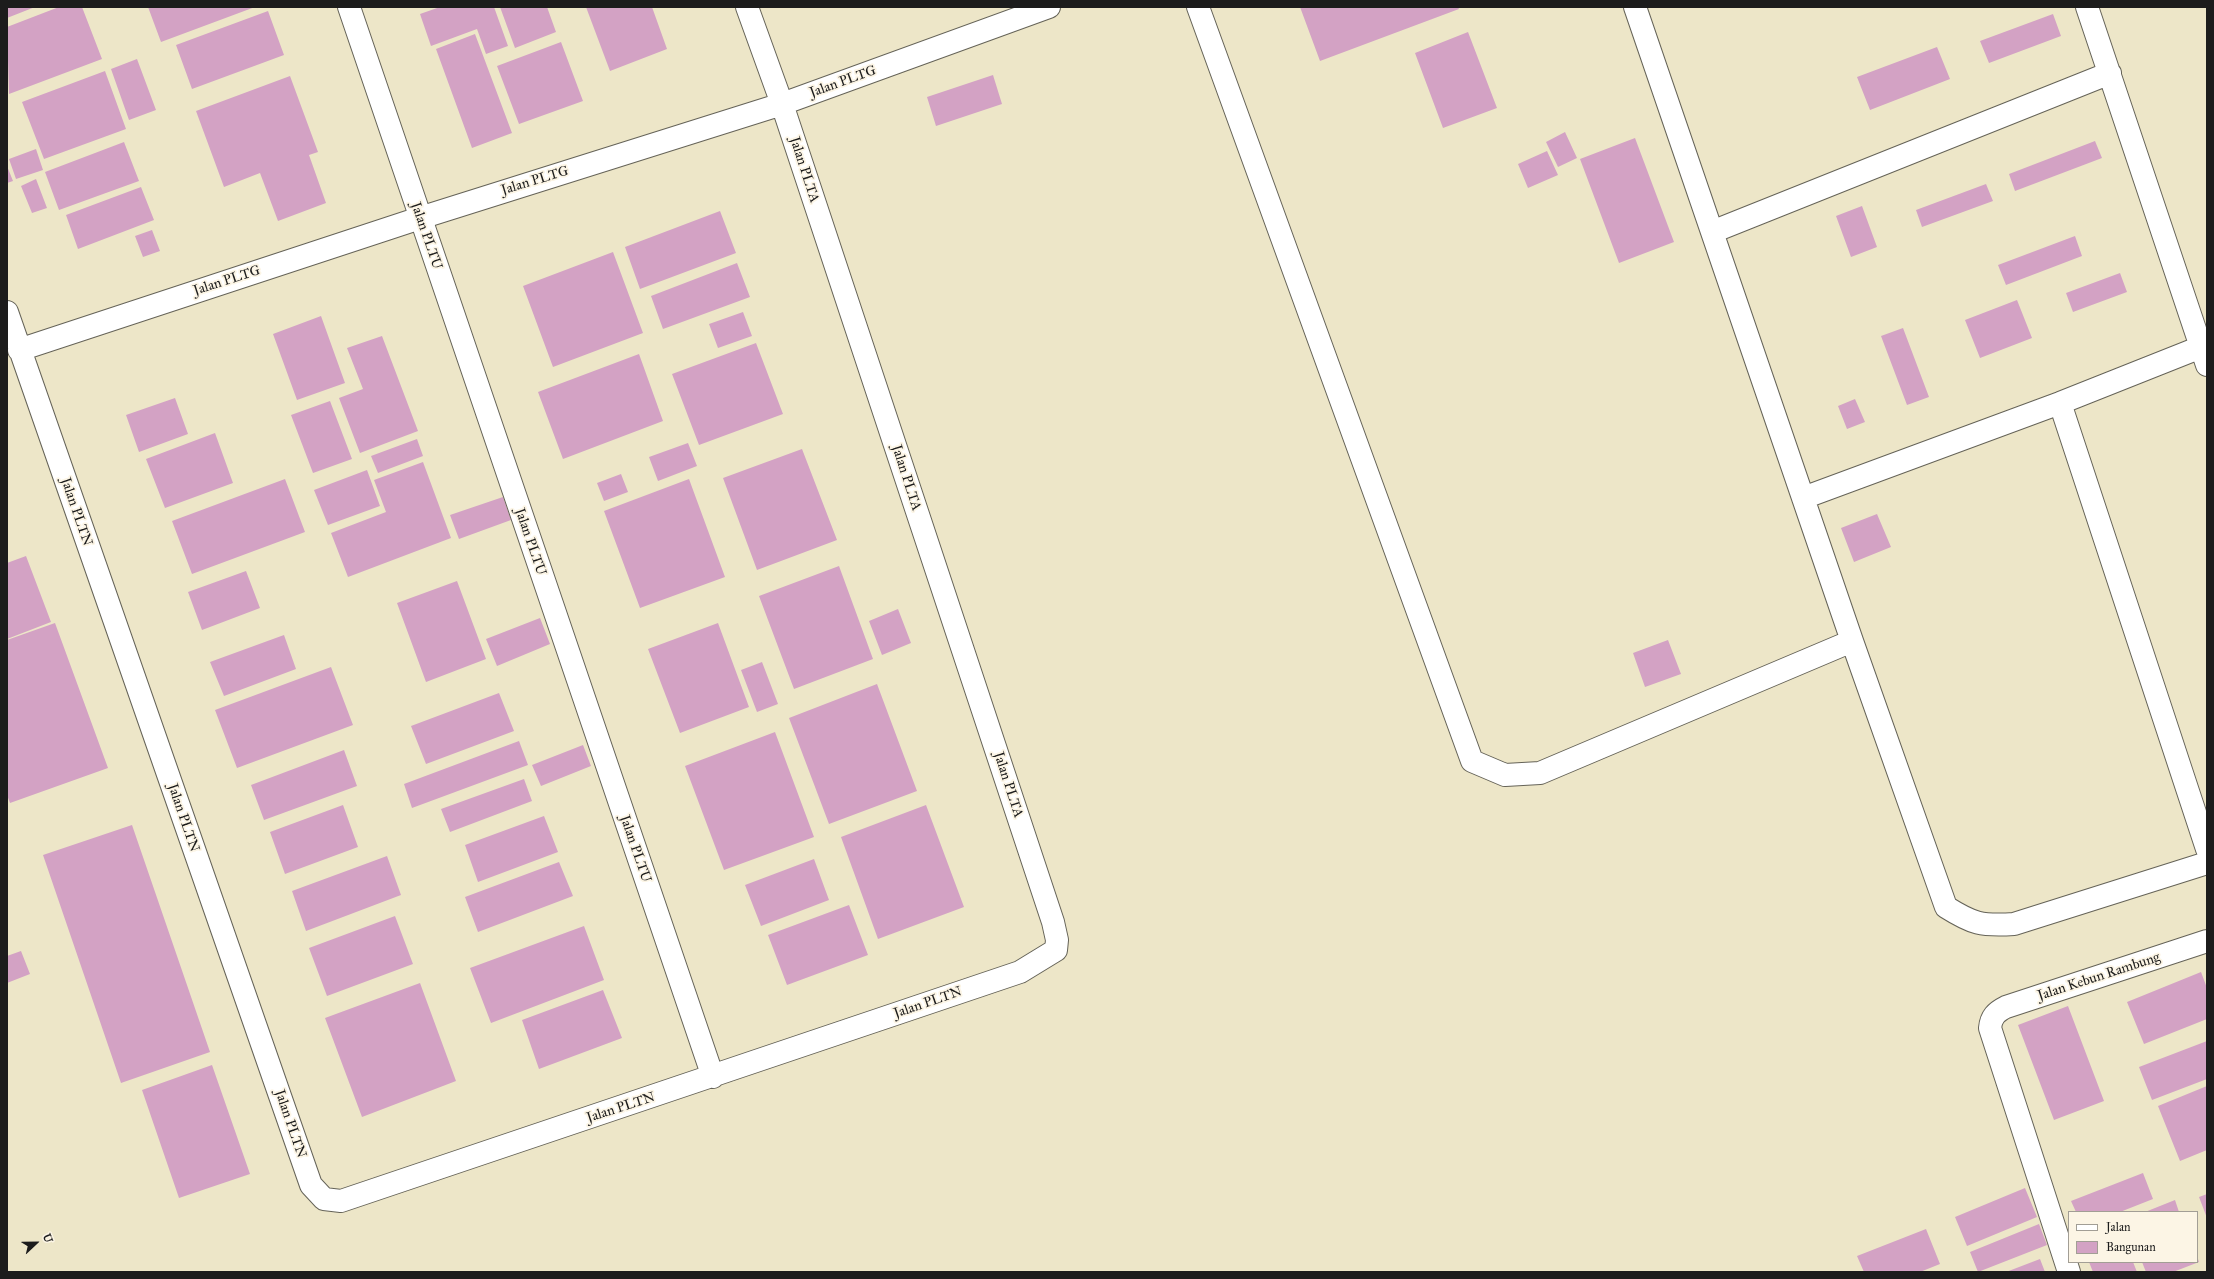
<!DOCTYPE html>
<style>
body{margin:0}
#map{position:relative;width:2214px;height:1279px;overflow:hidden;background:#ede6c8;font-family:"IM FELL Great Primer",serif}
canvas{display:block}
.frame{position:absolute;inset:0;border:8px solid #1c1c1c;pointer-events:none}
.legend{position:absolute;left:2068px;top:1211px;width:130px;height:52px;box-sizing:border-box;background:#fcf5e5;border:1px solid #a29e95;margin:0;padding:5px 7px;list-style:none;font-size:12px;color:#1c1c1c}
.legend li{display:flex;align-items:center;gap:8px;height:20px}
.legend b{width:20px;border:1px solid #a29e95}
.north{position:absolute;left:16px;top:1223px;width:40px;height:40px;-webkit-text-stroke:3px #fcf5e5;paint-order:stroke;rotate:68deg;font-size:11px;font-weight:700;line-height:16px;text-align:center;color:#1c1c1c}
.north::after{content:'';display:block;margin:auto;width:14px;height:18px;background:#1c1c1c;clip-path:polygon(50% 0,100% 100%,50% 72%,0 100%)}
</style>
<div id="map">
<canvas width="2214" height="1279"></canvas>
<div class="frame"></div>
<ul class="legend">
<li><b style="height:5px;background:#fff"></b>Jalan</li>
<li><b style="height:11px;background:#d3a2c4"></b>Bangunan</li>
</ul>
<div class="north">U</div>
</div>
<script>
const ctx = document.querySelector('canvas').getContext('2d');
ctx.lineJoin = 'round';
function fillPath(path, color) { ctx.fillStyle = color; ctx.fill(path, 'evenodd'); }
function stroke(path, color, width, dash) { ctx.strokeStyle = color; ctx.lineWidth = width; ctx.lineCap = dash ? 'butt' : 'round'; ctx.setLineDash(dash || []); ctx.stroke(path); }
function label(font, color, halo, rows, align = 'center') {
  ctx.font = font + ' "IM FELL Great Primer",serif'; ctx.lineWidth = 3.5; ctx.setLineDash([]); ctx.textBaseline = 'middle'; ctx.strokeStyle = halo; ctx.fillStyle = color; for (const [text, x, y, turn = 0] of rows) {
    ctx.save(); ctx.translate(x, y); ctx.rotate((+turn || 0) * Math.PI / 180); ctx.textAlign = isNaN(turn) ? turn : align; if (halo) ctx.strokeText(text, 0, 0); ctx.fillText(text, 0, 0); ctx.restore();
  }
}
const building = new Path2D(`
 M7,7h28l-28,11z
 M59,7h23l20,52 -93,35 -2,-67z
 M148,7h107l-94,35z
 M440,7h54l14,39 -22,8 -9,-25 -46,17 -11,-32z
 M500,7h47l9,25 -41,16z
 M586,7h66l15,42 -57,22z
 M1300,7h158l1,2 -139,52z
 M268,11l16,44 -92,34 -16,-44z
 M2053,14l8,22 -72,27 -9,-22z
 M1468,32l29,76 -54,20 -28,-75z
 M475,34l37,99 -40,15 -36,-99z
 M561,42l22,59 -64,23 -22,-58z
 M1937,47l13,32 -80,31 -13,-33z
 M137,59l19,51 -27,10 -18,-51z
 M105,71l21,58 -82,30 -22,-57z
 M993,75l9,29 -66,22 -9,-29z
 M290,76l28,76 -9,3 17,48 -48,18 -18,-48 -36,14 -28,-76z
 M1565,132l12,26 -19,9 -12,-25z
 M1635,138l39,104 -55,21 -39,-104z
 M2095,141l7,17 -87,33 -6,-17z
 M124,142l15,39 -80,29 -14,-38z
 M36,149l7,21 -27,9 -7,-20z
 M1547,151l11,24 -30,13 -10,-24z
 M7,166l6,15 -6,2z
 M36,179l11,29 -15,5 -11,-27z
 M1986,184l7,17 -71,26 -6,-17z
 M141,187l13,33 -76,29 -12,-34z
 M1862,206l15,41 -26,10 -15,-41z
 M720,211l16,42 -96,36 -15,-42z
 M152,230l8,21 -17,6 -8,-21z
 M2075,236l7,20 -76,29 -8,-20z
 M613,252l30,81 -90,34 -30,-81z
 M737,263l13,34 -87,32 -12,-33z
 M2120,273l7,19 -54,20 -7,-19z
 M2017,300l15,38 -52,20 -15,-38z
 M743,312l9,24 -34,12 -9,-24z
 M321,316l24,67 -48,17 -24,-66z
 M1903,328l26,69 -22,8 -26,-69z
 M382,336l36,95 -58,22 -21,-55 24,-9 -16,-41z
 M756,343l27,71 -84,31 -27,-71z
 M639,354l24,67 -100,38 -25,-67z
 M175,398l13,36 -49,18 -13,-37z
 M1855,399l10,23 -18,7 -9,-23z
 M330,401l22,58 -39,14 -22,-58z
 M215,433l18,50 -68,25 -19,-49z
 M417,439l6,17 -45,17 -7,-17z
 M688,443l9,23 -39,15 -9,-24z
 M802,449l35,91 -80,30 -34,-92z
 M423,462l28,76 -103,39 -17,-44 55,-21 -12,-32z
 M367,470l13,36 -52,19 -14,-35z
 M621,474l7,18 -24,9 -7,-18z
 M285,479l20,53 -113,42 -20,-53z
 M689,479l36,98 -85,31 -36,-97z
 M503,497l8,23 -52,19 -9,-24z
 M1877,514l14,33 -37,15 -13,-34z
 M26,556l25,66 -44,17v-76z
 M839,566l34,93 -79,30 -35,-93z
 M246,571l14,37 -58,22 -14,-38z
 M457,581l29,78 -60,23 -29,-79z
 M898,609l13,34 -29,12 -13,-34z
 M540,618l10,26 -53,22 -11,-27z
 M55,623l53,145 -98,35 -3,-8v-155z
 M718,623l31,84 -69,26 -32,-84z
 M284,635l12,34 -72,27 -14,-34z
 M1668,640l13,34 -36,13 -12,-34z
 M762,662l16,42 -21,8 -16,-42z
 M331,667l22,58 -116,43 -22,-58z
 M877,684l40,107 -88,33 -40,-106z
 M499,693l15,38 -88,33 -15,-38z
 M775,732l39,105 -90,33 -39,-104z
 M519,741l9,24 -116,43 -8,-24z
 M583,745l8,21 -50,20 -9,-21z
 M344,750l13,36 -93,34 -13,-35z
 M524,779l8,22 -82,31 -9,-23z
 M343,805l15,42 -73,27 -15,-42z
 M926,805l38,102 -86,32 -37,-102z
 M544,816l14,36 -80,30 -13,-37z
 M132,825l78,227 -89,31 -78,-228z
 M387,856l14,39 -95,36 -14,-40z
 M814,859l15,41 -68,26 -16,-41z
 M559,862l14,34 -95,36 -13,-35z
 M849,905l19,50 -81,30 -19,-50z
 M395,916l18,48 -86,32 -18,-48z
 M584,926l20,54 -113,43 -21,-55z
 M21,951l9,23 -23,9v-27z
 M2201,972l6,16v31l-63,25 -17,-42z
 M420,983l36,98 -94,36 -37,-99z
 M603,990l19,48 -83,31 -17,-49z
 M2068,1006l36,95 -50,19 -36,-95z
 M2207,1041v38l-55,21 -13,-33z
 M212,1065l38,109 -71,24 -37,-108z
 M2207,1086v64l-27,11 -22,-55z
 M2143,1173l10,26 -33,13h-44l-5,-11z
 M2025,1188l12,29 -70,29 -12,-29z
 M2207,1194v24l-8,-21z
 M2175,1200l4,12h-34z
 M2039,1224l8,21 -69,27 -8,-20z
 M1926,1229l14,35 -20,8h-56l-7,-16z
 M2197,1256l2,6 -26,10h-27l-4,-10h55z
 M2040,1259l5,13h-39z
 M2089,1262h44l4,10h-44z`);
const minor = new Path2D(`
 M349,7l364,1070
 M1198,7l274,754 33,14 35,-2 312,-132
 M1635,7l217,634 94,266c27,17 35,19 68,17l193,-61
 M2087,7l120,358
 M1712,232l398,-159
 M7,312l304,873 13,14 17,2 679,-229 36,-22 1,-10 -4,-18 -271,-818 -35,-97
 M19,350l401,-132 362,-114 267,-97
 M2060,403l147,446
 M1803,498l257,-95 141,-56
 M2069,1272l-79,-244c1,-11 6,-16 16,-21l201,-66`);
const streetNames = [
 ["Jalan PLTG",843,82,-20],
 ["Jalan PLTA",804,170,72],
 ["Jalan PLTG",535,181,-17],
 ["Jalan PLTU",426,236,71],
 ["Jalan PLTG",227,281,-18],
 ["Jalan PLTA",906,478,72],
 ["Jalan PLTN",76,512,71],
 ["Jalan PLTU",530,542,71],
 ["Jalan PLTA",1008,785,72],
 ["Jalan PLTN",183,818,71],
 ["Jalan PLTU",635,849,71],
 ["Jalan Kebun Rambung",2099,977,-18],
 ["Jalan PLTN",928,1003,-19],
 ["Jalan PLTN",621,1108,-18],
 ["Jalan PLTN",290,1124,71]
];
fillPath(building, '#d3a2c4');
stroke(minor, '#656358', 24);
stroke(minor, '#fff', 22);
label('14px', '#1c1c1c', '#fcf5e5', streetNames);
</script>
